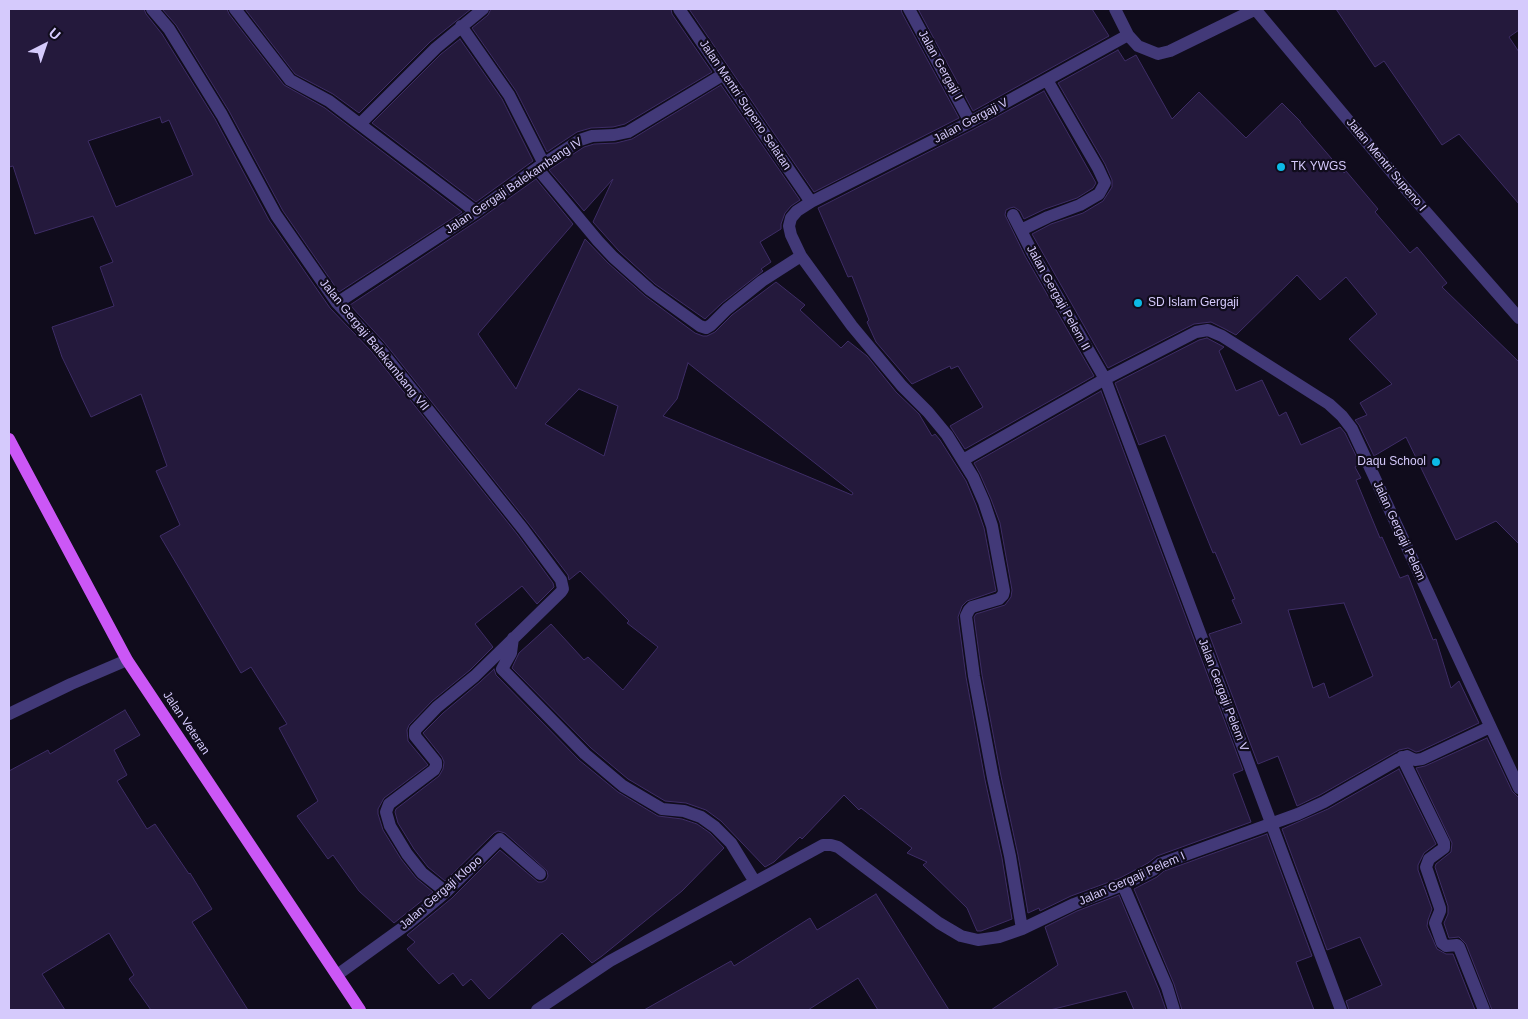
<!DOCTYPE html>
<html>
<head>
<meta charset="utf-8">
<style>
  body { margin:0 }
  #map { position:relative; width:1528px; height:1019px; overflow:hidden; background:#100c1c; font-family:Arial,sans-serif }
  canvas { display:block }
  .frame { position:absolute; inset:0; border:10px solid #d5cafc; pointer-events:none }
  .north { position:absolute; left:20px; top:20px; width:50px; height:50px; -webkit-text-stroke:4px #100c1c; paint-order:stroke; rotate:41deg; font-size:14px; font-weight:700; line-height:20px; text-align:center; color:#d5cafc }
  .north::after { content:''; display:block; margin:auto; width:18px; height:22px; background:#d5cafc; clip-path:polygon(50% 0,100% 100%,50% 72%,0 100%) }
</style>
</head>
<body>
<div id="map">
<canvas width="1528" height="1019"></canvas>
<div class="frame"></div>
<div class="north">U</div>
</div>
<script>
const c = document.querySelector('canvas').getContext('2d');
c.lineJoin = 'round';
function paint(path, color) { c.fillStyle = color; c.fill(path, 'evenodd'); }
const poly = rows => new Path2D(rows.map(r => 'M' + r).join(''));
function stroke(path, color, width, dash) { c.strokeStyle = color; c.lineWidth = width; c.lineCap = dash ? 'butt' : 'round'; c.setLineDash(dash || []); c.stroke(path); }
function drawText(font, color, halo, rows, align = 'center') {
  c.font = font + ' Arial,sans-serif'; c.lineWidth = 4.5; c.setLineDash([]); c.textBaseline = 'middle'; c.strokeStyle = halo; c.fillStyle = color; for (const [text, x, y, turn = 0] of rows) {
    c.save(); c.translate(x, y); c.rotate((+turn || 0) * Math.PI / 180); c.textAlign = isNaN(turn) ? turn : align; if (halo) c.strokeText(text, 0, 0); c.fillText(text, 0, 0); c.restore();
  }
}
const building = poly([
  [9,9,144,9,146,14,162,34,215,119,269,220,330,308,372,352,517,534,553,583,554,587,537,604,522,586,475,624,493,647,470,670,432,701,409,725,407,730,408,741,428,765,384,798,378,809,378,814,383,830,401,859,416,878,433,892,394,923,359,891,333,855,328,859,297,816,318,801,279,728,287,724,251,667,241,673,160,536,180,525,156,471,167,466,141,394,91,417,62,357,52,327,114,306,100,267,113,262,93,216,35,234,13,166,9,167,9,9],
  [160,117,162,123,169,120,193,175,116,207,88,141,160,117],
  [162,9,227,9,229,14,284,85,325,108,462,212,339,292,283,211,229,111,176,25,162,9],
  [245,9,471,9,430,42,359,113,333,94,295,74,245,9],
  [491,9,671,9,672,14,712,72,625,124,613,127,591,128,577,132,547,152,516,91,472,28,488,15,491,9],
  [689,9,901,9,902,13,959,118,814,192,689,9],
  [918,9,1092,9,1109,36,973,111,918,9],
  [1336,9,1519,9,1519,30,1509,37,1519,52,1519,204,1459,134,1442,145,1384,61,1375,67,1336,9],
  [460,39,502,99,533,161,476,202,372,123,441,54,460,39],
  [1118,50,1125,61,1136,55,1172,119,1199,92,1246,138,1282,103,1301,122,1300,122,1344,173,1346,171,1378,209,1375,212,1410,253,1417,247,1447,283,1442,287,1519,362,1519,544,1496,521,1456,540,1406,437,1374,456,1359,425,1355,420,1367,415,1360,403,1392,384,1349,339,1377,314,1346,277,1320,300,1297,275,1236,335,1225,329,1211,322,1194,324,1108,368,1032,234,1051,224,1083,213,1103,201,1112,187,1112,180,1105,164,1058,83,1118,50],
  [721,85,800,200,791,206,785,213,781,224,781,229,760,242,771,262,761,269,763,271,722,303,705,319,655,284,619,251,593,222,613,179,584,211,549,170,584,147,594,144,616,143,632,139,721,85],
  [1044,91,1096,183,1093,188,1077,198,1045,209,1024,219,1020,211,1014,207,1010,208,1006,210,1005,215,1025,256,1094,376,965,449,950,426,983,407,958,366,951,369,950,366,912,384,876,342,867,322,869,320,852,276,848,277,818,208,974,129,1044,91],
  [536,179,573,224,478,334,516,389,585,239,608,263,645,296,695,333,703,336,707,336,715,332,732,315,776,282,805,305,800,310,841,348,848,341,867,356,896,392,919,414,932,436,935,434,940,440,966,481,976,505,984,528,996,591,967,601,962,606,958,617,966,677,985,780,1002,858,1012,919,981,931,977,931,967,908,923,865,927,862,907,853,912,848,861,808,859,810,844,795,802,839,800,837,774,862,765,867,721,821,706,810,686,803,665,801,628,779,591,748,512,668,519,653,551,624,584,660,588,657,623,690,658,647,627,623,629,621,580,571,569,580,568,575,529,524,384,342,350,305,480,219,536,179],
  [688,363,853,493,852,495,663,416,677,399,688,363],
  [579,389,618,406,604,456,545,424,579,389],
  [1207,338,1224,347,1219,351,1236,391,1262,380,1279,416,1286,412,1301,445,1340,427,1345,433,1360,464,1355,467,1361,478,1356,480,1380,538,1382,537,1400,578,1408,575,1433,640,1436,639,1451,688,1459,681,1479,723,1420,751,1416,752,1408,748,1399,750,1320,795,1297,806,1278,756,1258,764,1209,634,1242,623,1232,600,1235,599,1215,552,1213,553,1165,435,1139,445,1115,383,1199,340,1207,338],
  [1344,603,1373,676,1329,698,1324,683,1313,688,1288,610,1344,603],
  [1101,391,1243,770,1233,774,1251,822,1157,856,1148,863,1120,878,1071,896,1040,911,1039,908,1028,913,1018,855,1001,776,982,675,974,617,976,614,1005,605,1011,597,1012,590,1000,523,991,499,980,474,974,463,1101,391],
  [494,669,496,675,579,760,618,792,658,816,682,819,697,824,710,833,724,848,682,891,602,956,592,963,562,933,489,999,471,979,463,986,453,973,439,984,407,949,415,942,407,935,452,898,500,850,538,882,542,882,546,880,548,876,547,871,505,833,498,831,494,833,445,881,428,867,414,849,398,823,395,812,396,809,439,776,443,769,444,762,442,757,423,733,443,713,480,682,494,669],
  [125,710,140,735,114,750,127,775,117,781,147,829,155,824,189,874,190,873,212,909,192,922,248,1010,151,1010,129,979,134,975,109,933,42,974,65,1010,9,1010,9,771,48,750,50,754,125,710],
  [1487,738,1512,791,1519,798,1519,1010,1492,1010,1466,944,1459,937,1449,938,1444,923,1448,914,1448,906,1435,867,1436,864,1451,852,1452,843,1416,768,1425,766,1487,738],
  [1399,769,1436,844,1424,853,1418,865,1418,870,1432,909,1428,920,1427,926,1437,949,1446,954,1453,954,1475,1010,1349,1010,1346,1001,1382,985,1360,937,1327,950,1282,829,1328,809,1399,769],
  [1267,834,1312,956,1296,962,1314,1010,1182,1010,1174,984,1134,889,1157,877,1164,871,1267,834],
  [876,894,949,1010,878,1010,858,978,808,1010,644,1010,731,961,734,966,810,918,817,930,876,894],
  [1119,895,1159,990,1166,1010,1134,1010,1126,991,1050,1010,991,1010,1058,965,1045,927,1077,911,1119,895]
]);
paint(building, '#24193c');
stroke(building, '#3e2d66', 1);
stroke(poly([
  [152,9,169,29,222,115,276,215,337,303,378,347,523,529,561,580,563,589,561,592,475,676,437,707,415,730,415,736,436,762,436,766,434,770,389,804,386,812,390,826,407,854,422,873,446,892],
  [235,9,290,80,329,101,476,212],
  [679,9,811,202],
  [909,9,970,122],
  [1115,9,1128,35,1138,46,1158,54,1170,51,1256,9],
  [1255,9,1405,188,1519,318],
  [461,26,509,95,544,164],
  [360,124,436,48,483,9],
  [537,168,598,241,613,257,650,290,700,326,706,328,711,325,727,309,762,281,801,256],
  [1013,215,1032,252,1105,379,1341,1010],
  [1021,230,1048,217,1080,205,1099,194,1105,183,1098,168,1047,80],
  [337,303,476,212,537,168,580,140,592,136,614,135,628,132,724,74],
  [963,460,1105,379,1196,332,1208,330,1222,336,1329,404,1342,416,1352,429,1519,788],
  [513,638,511,653,502,669,585,754,623,786,662,809,684,811,701,817,715,827,731,843,755,882],
  [9,714,71,684,127,660],
  [1402,757,1444,843,1444,848,1429,859,1426,867,1440,908,1440,911,1435,923,1442,943,1446,946,1457,945,1459,947,1484,1010],
  [1123,885,1167,987,1174,1010],
  [1022,929,1010,856,993,778,974,676,966,616,969,610,972,607,999,599,1003,595,1004,591,992,526,984,502,973,477,947,435,928,412,902,386,852,326,801,256,791,235,789,226,791,218,797,211,811,202,970,122,1128,35],
  [337,975,409,923,446,892,500,839,540,874],
  [537,1010,610,961,823,845,831,845,838,847,939,923,961,936,978,940,999,937,1022,929,1074,904,1123,885,1153,870,1160,864,1298,814,1324,802,1399,759,1407,756,1415,760,1422,759,1490,727]
]), '#423978', 12);
stroke(poly([
  [9,439,127,660,360,1010]
]), '#cb57f6', 12);
for (const [x, y, r, color] of [
  [1281,167,5,"#0cbae6"],
  [1138,303,5,"#0cbae6"],
  [1436,462,5,"#0cbae6"]
]) { const dot = new Path2D(); dot.arc(x, y, r, 0, 2 * Math.PI); c.fillStyle = color; c.fill(dot); stroke(dot, '#100c1c', 2); }
drawText('12px', '#d5cafc', '#100c1c', [
  ["Jalan Gergaji I",940,65,61],
  ["Jalan Mentri Supeno Selatan",745,105,56],
  ["Jalan Gergaji V",971,121,-28],
  ["Jalan Mentri Supeno I",1386,165,50],
  ["Jalan Gergaji Balekambang IV",514,186,-34],
  ["Jalan Gergaji Pelem II",1058,298,61],
  ["Jalan Gergaji Balekambang VII",374,345,51],
  ["Jalan Gergaji Pelem",1399,531,65],
  ["Jalan Gergaji Pelem V",1223,695,69],
  ["Jalan Veteran",186,723,56],
  ["Jalan Gergaji Pelem I",1132,879,-24],
  ["Jalan Gergaji Klopo",441,893,-41]
]);
drawText('12px', '#d5cafc', '#100c1c', [
  ["TK YWGS",1291,167],
  ["SD Islam Gergaji",1148,303],
  ["Daqu School",1426,462,"right"]
], 'left');
</script>
</body>
</html>
